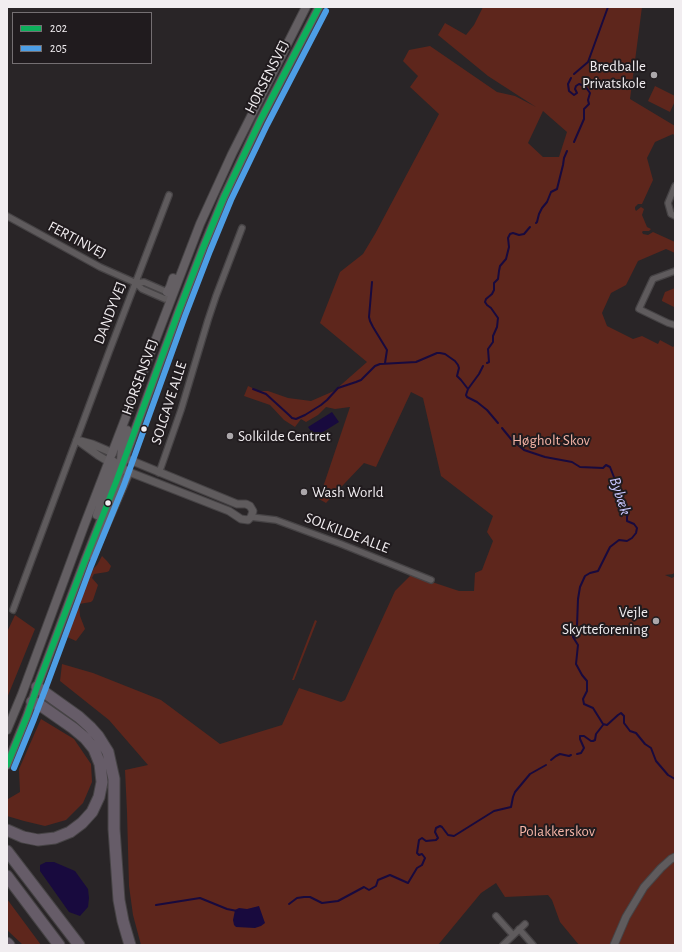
<!DOCTYPE html>
<html>
<head>
<meta charset="utf-8">
<style>
  body { margin:0 }
  #map { position:relative; width:682px; height:952px; overflow:hidden; background:#292527; font-family:"Alegreya Sans",sans-serif }
  canvas { display:block }
  .frame { position:absolute; inset:0; border:8px solid #f1edf0; pointer-events:none }
  .legend { position:absolute; left:12px; top:12px; width:140px; height:52px; box-sizing:border-box; background:#201b1e; border:1px solid #746f72; margin:0; padding:5px 7px; list-style:none; font-size:12px; color:#f1edf0 }
  .legend li { display:flex; align-items:center; gap:8px; height:20px }
  .legend b { width:20px; border:1px solid #746f72 }
</style>
</head>
<body>
<div id="map">
<canvas width="682" height="952"></canvas>
<div class="frame"></div>
<ul class="legend">
<li><b style="height:5px;background:#0daf5c"></b>202</li>
<li><b style="height:5px;background:#4d9ee5"></b>205</li>
</ul>
</div>
<script>
const c = document.querySelector('canvas').getContext('2d');
c.lineJoin = 'round';
function paint(path, color) { c.fillStyle = color; c.fill(path, 'evenodd'); }
const poly = rows => new Path2D(rows.map(r => 'M' + r).join(''));
function stroke(path, color, width, dash) { c.strokeStyle = color; c.lineWidth = width; c.lineCap = dash ? 'butt' : 'round'; c.setLineDash(dash || []); c.stroke(path); }
function drawText(font, color, halo, rows, align = 'center') {
  c.font = font + ' "Alegreya Sans",sans-serif'; c.lineWidth = 4; c.setLineDash([]); c.textBaseline = 'middle'; c.strokeStyle = halo; c.fillStyle = color; for (const [text, x, y, turn = 0] of rows) {
    c.save(); c.translate(x, y); c.rotate((+turn || 0) * Math.PI / 180); c.textAlign = isNaN(turn) ? turn : align; if (halo) c.strokeText(text, 0, 0); c.fillText(text, 0, 0); c.restore();
  }
}
paint(poly([
  [483,7,642,7,630,99,675,126,675,136,673,134,655,142,647,158,653,180,642,204,638,204,635,207,635,209,636,211,641,207,644,209,642,215,647,227,651,229,649,231,643,231,642,232,643,234,648,235,653,232,675,242,675,253,666,249,638,261,626,285,611,293,602,313,607,326,633,339,642,336,658,344,660,340,673,347,675,345,675,572,673,574,665,575,672,578,675,576,675,853,665,859,659,865,611,945,579,945,560,922,552,900,548,895,505,897,496,883,481,893,438,945,141,945,133,915,129,886,127,812,125,770,148,765,109,720,60,681,62,664,93,673,161,700,220,744,282,725,299,688,341,702,345,700,395,591,411,575,459,591,474,591,475,573,482,570,493,541,487,532,493,516,441,476,423,398,411,392,376,467,364,463,326,503,319,499,350,407,335,409,326,407,318,415,306,422,301,419,295,427,284,420,270,405,244,396,248,386,259,391,268,391,288,398,311,401,334,391,367,362,320,323,340,272,363,254,375,234,439,114,410,87,418,76,403,61,409,50,430,46,497,92,515,96,536,107,488,76,438,35,445,23,466,35,474,25],
  [543,111,567,132,559,157,543,157,528,143],
  [655,86,675,96,675,101,670,112,648,101],
  [675,288,675,304,674,307,662,301,662,300,665,292],
  [102,556,107,561,111,566,109,571,107,572,94,574,92,578,98,585,93,600,91,602,79,604,80,616,85,629,76,641,65,636,80,596,83,592,84,587,94,568,97,565],
  [15,615,35,629,7,698,7,632],
  [315,620,317,621,294,680,292,680],
  [41,719,74,739,91,764,92,782,83,803,66,820,45,826,24,821,7,816,7,803,8,799,20,792,19,769],
  [675,860,675,945,617,945,628,920,643,894,650,885,667,866],
  [7,899,41,945,23,945,7,930]
]), '#5e261c');
paint(poly([
  [332,412,339,422,315,437,308,427],
  [46,862,54,862,75,871,88,889,89,898,88,907,80,916,69,912,40,871,40,865],
  [259,906,265,923,261,926,255,928,236,927,234,925,233,920,235,910,239,908,247,909]
]), '#180a3e');
stroke(poly([
  [574,74,588,62,608,7],
  [571,78,568,84,569,91,574,95,577,93,575,89,576,86,579,84,585,86,590,93,588,100,589,104,584,109,584,119,574,142],
  [536,223,537,222,539,214,542,208,547,202,551,192,557,189,563,165,564,158,567,151],
  [372,282,369,317,370,321,373,327,387,350,385,363],
  [487,363,489,362,488,349,493,342,493,336,497,327,498,318,491,308,487,305,485,302,486,299,492,294,494,290,494,283,498,279,499,271,500,266,506,259,509,247,508,238,510,234,513,233,519,235,524,234,530,227],
  [483,366,479,374,468,389,466,395,467,397,477,402,487,410,498,423],
  [253,389,266,394,289,415,292,418,296,419,305,415,321,405,327,400,338,388,356,382,361,380,375,366,380,364,416,362,437,353,440,353,445,354,455,361,458,365,459,368,457,376,461,380,468,389],
  [502,428,511,439,524,450,545,457,572,462,580,467,603,468,606,465,610,467,628,513,627,517,627,521,634,524,637,528,636,533,632,538,627,541,619,540,610,547,598,571,590,573,585,576,580,587,578,599,577,626,573,630,573,637,578,645,576,664,582,675,587,681,587,691,583,699,584,704,593,708,603,724,607,725,618,715,621,713,624,716,624,723,630,731,636,733,645,744,651,748,656,761,668,775,675,779],
  [577,754,581,753,584,748,580,739,580,736,584,736,591,741,593,741,595,740,596,734,603,725],
  [551,760,556,756,560,754,569,756,571,755],
  [289,904,297,898,304,897,310,897,322,903,338,901,364,887,369,890,376,886,378,880,390,875,408,883,417,868,422,865,425,858,422,854,419,855,417,853,419,840,422,838,426,841,436,840,438,838,435,832,436,828,440,826,442,827,448,835,454,836,494,811,511,807,513,797,515,792,530,774,546,765],
  [156,905,200,898,227,909,237,911]
]), '#180a3e', 2);
const minor = poly([
  [675,186,668,203,671,214,675,216],
  [7,216,100,267,136,283,142,289,165,299,171,297,167,292,144,282,136,283],
  [675,271,653,279,639,309,668,323,675,325],
  [159,473,181,410,208,320,216,296,242,228],
  [251,517,276,520,341,544,431,580],
  [13,610,109,352,169,195],
  [496,916,513,935],
  [519,929,533,945],
  [503,945,525,924]
]);
const tertiary = poly([
  [77,440,99,456,109,462],
  [81,441,92,444,113,453],
  [125,458,237,504,246,504,250,506,253,511,251,517,248,520,241,519,229,511,129,472],
  [614,945,626,917,644,887,661,868,671,859,675,857]
]);
const secondary = poly([
  [167,292,170,287,173,278],
  [121,461,122,445,127,430],
  [97,515,115,465,114,462],
  [91,555,94,551,102,534,129,472,109,462],
  [7,730,22,694,84,526,200,224,232,154,306,7],
  [7,765,27,716,37,687,84,563,116,482,178,313,203,248,224,197,260,121,319,7]
]);
const motorway = poly([
  [37,687,79,717,90,727,98,736,108,752,114,779,114,829,119,900,123,921,130,945],
  [7,830,23,837,38,840,55,838,70,832,82,823,92,812,99,797,102,782,100,764,94,749,85,738,73,728,40,705,32,702],
  [7,851,79,945],
  [7,876,59,945],
  [7,943,9,945]
]);
stroke(minor, '#464345', 8);
stroke(tertiary, '#464345', 9);
stroke(secondary, '#464345', 10);
stroke(motorway, '#464345', 13);
stroke(minor, '#5f5b5d', 5.5);
stroke(tertiary, '#5f5b5d', 7);
stroke(secondary, '#645f63', 8);
stroke(motorway, '#665c68', 11);
stroke(poly([
  [7,765,27,716,37,687,84,563,116,482,178,313,203,248,224,197,260,121,319,7]
]), '#0daf5c', 6);
stroke(poly([
  [14,768,34,719,45,690,91,566,124,485,185,316,210,251,231,200,267,125,326,11]
]), '#4d9ee5', 6);
for (const [x, y, r, color] of [
  [654,75,4,"#aba7aa"],
  [144,429,3.5,"#f1edf0"],
  [230,436,4,"#aba7aa"],
  [304,492,4,"#aba7aa"],
  [108,503,3.5,"#f1edf0"],
  [656,621,4,"#aba7aa"]
]) { const dot = new Path2D(); dot.arc(x, y, r, 0, 2 * Math.PI); c.fillStyle = color; c.fill(dot); stroke(dot, '#201b1e', 1.5); }
drawText('15px', '#f1edf0', '#201b1e', [
  ["Bredballe",646,66],
  ["Privatskole",646,83],
  ["Solkilde Centret",238,436,"left"],
  ["Wash World",312,492,"left"],
  ["Vejle",648,612],
  ["Skytteforening",648,629]
], 'right');
drawText('15px', '#f1edf0', '#201b1e', [
  ["HORSENSVEJ",267,77,-63],
  ["FERTINVEJ",77,240,28],
  ["DANDYVEJ",110,313,-69],
  ["HORSENSVEJ",140,377,-70],
  ["SOLGAVE ALLE",169,403,-72],
  ["SOLKILDE ALLE",347,533,21]
]);
drawText('15px', '#f4b4a6', '#201b1e', [
  ["Høgholt Skov",551,440],
  ["Polakkerskov",557,831]
]);
drawText('italic 16px', '#c8c6fe', '#201b1e', [
  ["Bybæk",620,496,72]
]);
</script>
</body>
</html>
